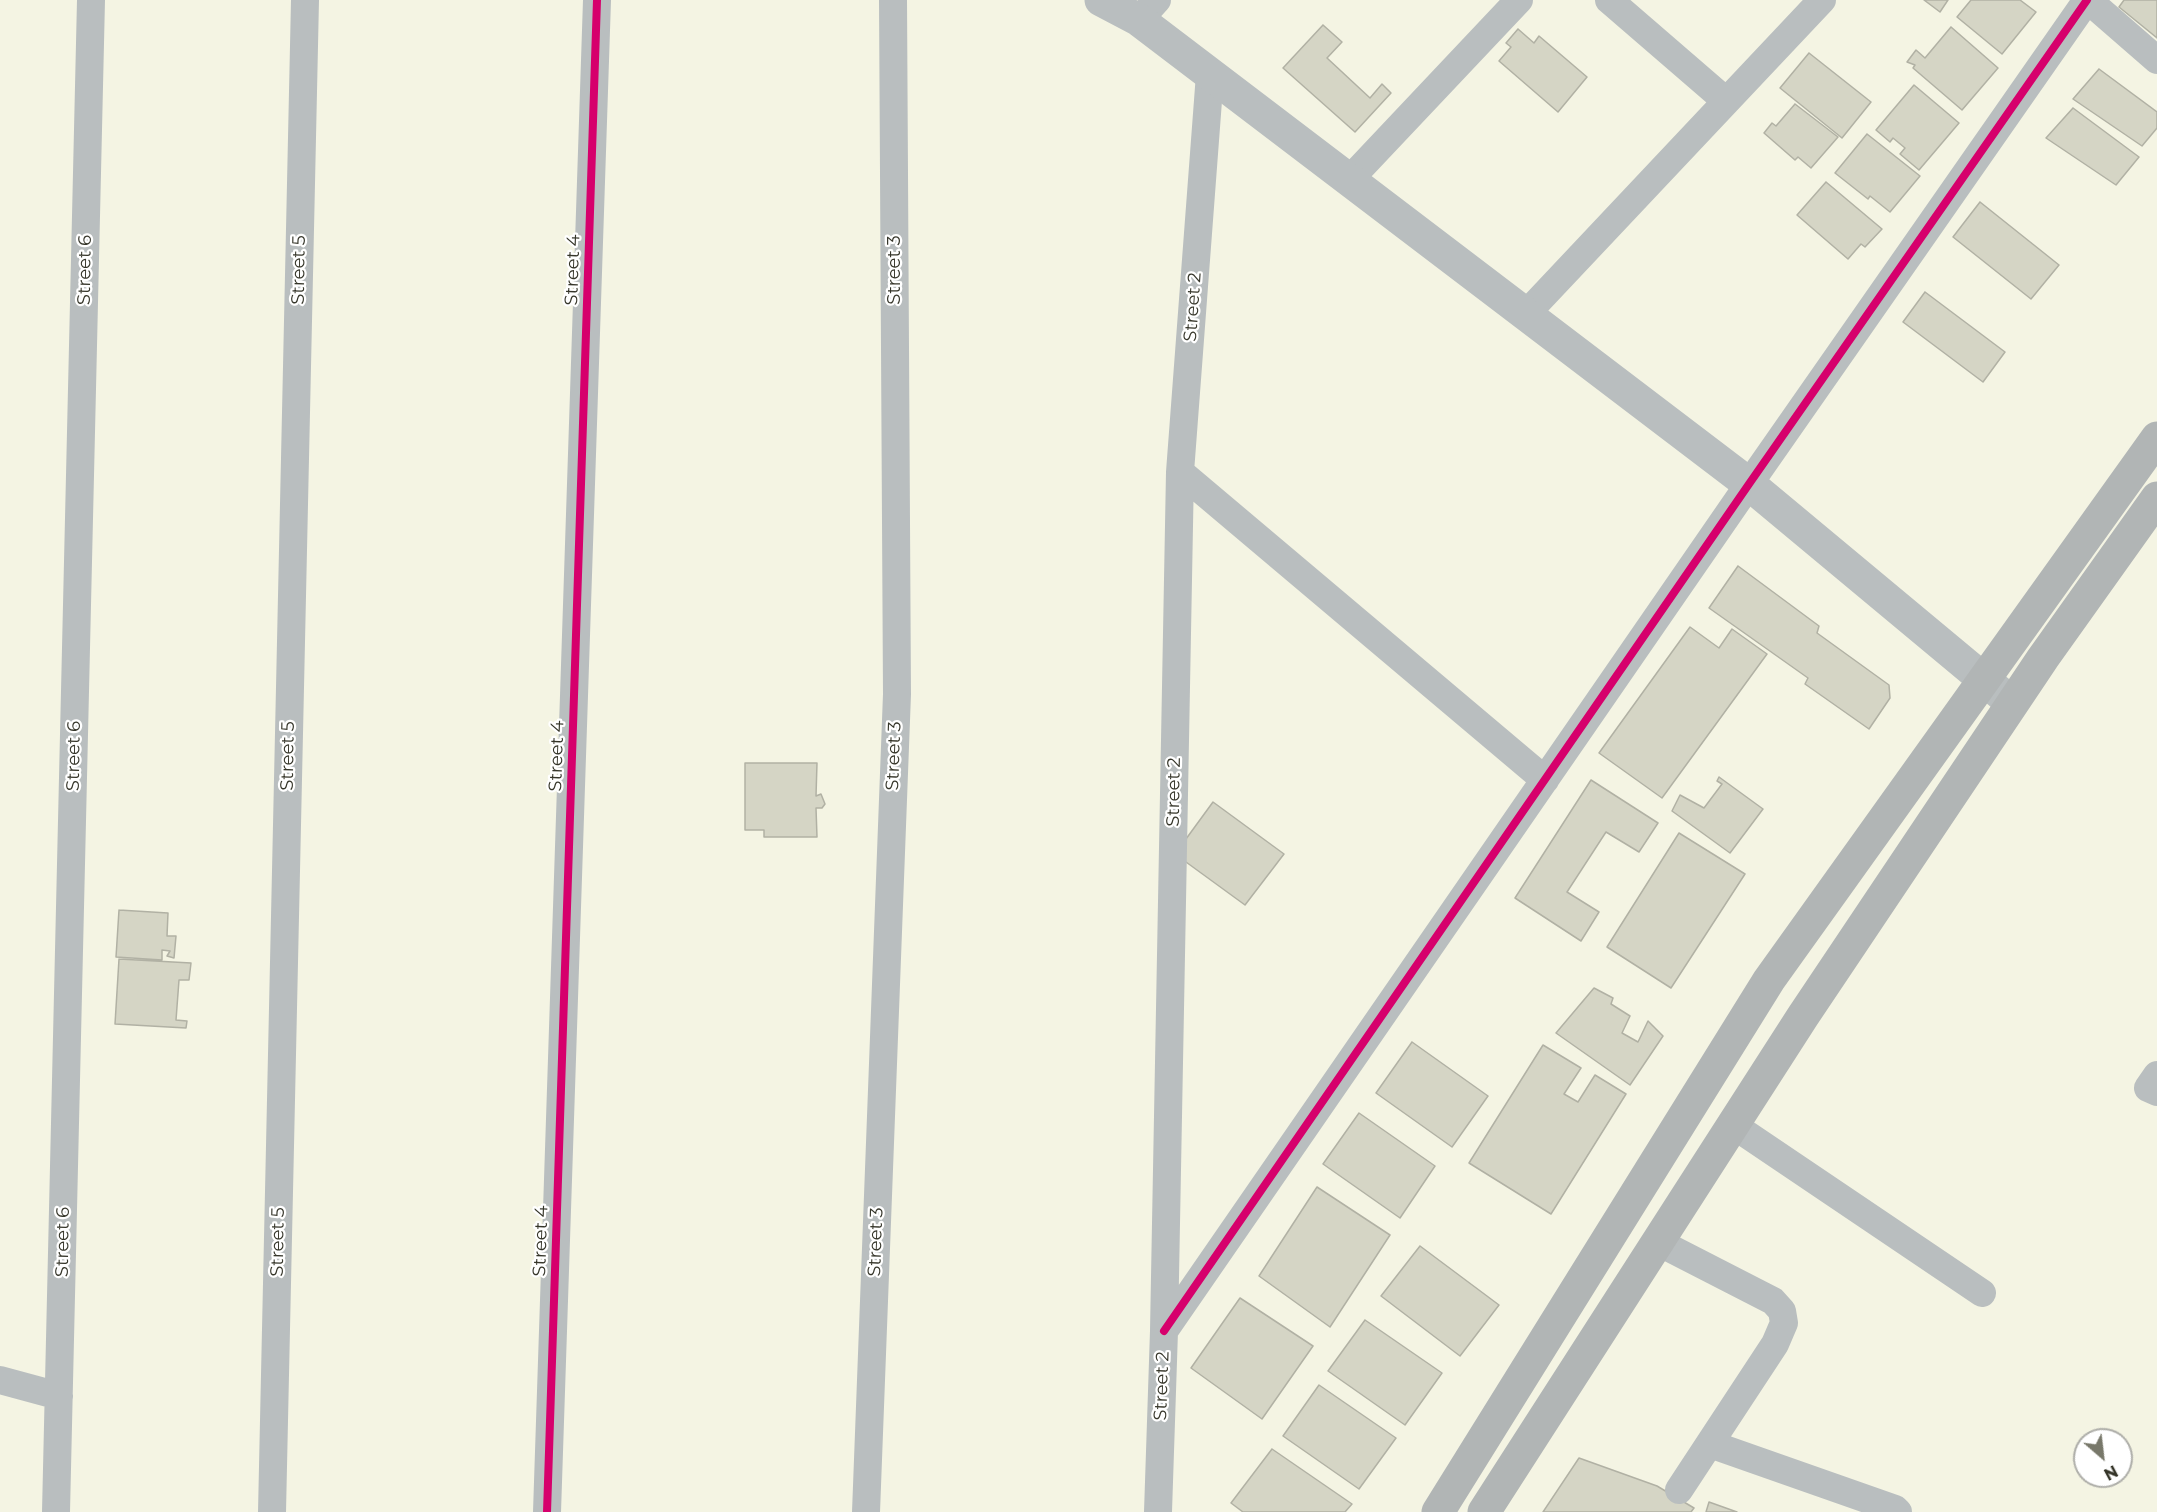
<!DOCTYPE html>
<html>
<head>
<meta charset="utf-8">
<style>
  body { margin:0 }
  #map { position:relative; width:2157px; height:1512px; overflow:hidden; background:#f4f4e3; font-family:Montserrat,sans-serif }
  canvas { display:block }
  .north { position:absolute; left:2073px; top:1428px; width:60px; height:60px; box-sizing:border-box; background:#fff; border:2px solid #aeaea9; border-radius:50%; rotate:152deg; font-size:16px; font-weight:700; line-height:24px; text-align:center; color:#353529 }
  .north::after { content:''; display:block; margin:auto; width:21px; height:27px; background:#78786a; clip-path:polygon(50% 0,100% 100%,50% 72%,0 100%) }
</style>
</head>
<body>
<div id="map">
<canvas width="2157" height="1512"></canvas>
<div class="north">N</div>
</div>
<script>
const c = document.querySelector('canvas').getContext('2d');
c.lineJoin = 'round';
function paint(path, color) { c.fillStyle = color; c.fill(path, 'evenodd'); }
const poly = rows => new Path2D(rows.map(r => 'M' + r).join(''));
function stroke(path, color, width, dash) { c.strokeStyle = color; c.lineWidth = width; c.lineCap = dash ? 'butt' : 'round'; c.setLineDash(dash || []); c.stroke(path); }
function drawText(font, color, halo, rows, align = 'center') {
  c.font = font + ' Montserrat,sans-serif'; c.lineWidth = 4.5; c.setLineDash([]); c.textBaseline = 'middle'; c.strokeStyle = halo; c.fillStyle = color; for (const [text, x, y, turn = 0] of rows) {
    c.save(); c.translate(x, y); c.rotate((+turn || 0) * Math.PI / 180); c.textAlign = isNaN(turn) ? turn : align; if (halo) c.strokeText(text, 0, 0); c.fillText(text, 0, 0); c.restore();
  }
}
const building = poly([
  [1924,0,1948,0,1940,12,1924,0],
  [1971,0,2020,0,2036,12,2002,54,1957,17,1971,0],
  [2124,0,2157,0,2157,38,2119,7,2124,0],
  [1323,25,1342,42,1327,58,1370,98,1382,84,1391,93,1355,132,1283,68,1323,25],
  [1951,27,1998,68,1962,110,1913,68,1915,65,1907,62,1916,50,1925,58,1951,27],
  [1518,29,1534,43,1539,36,1587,77,1558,112,1499,61,1511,47,1506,43,1518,29],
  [1809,53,1871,102,1842,138,1780,88,1809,53],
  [2099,69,2157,112,2157,128,2142,146,2073,99,2099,69],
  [1914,85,1959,123,1919,170,1900,154,1905,148,1893,138,1890,142,1876,130,1914,85],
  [1795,104,1838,137,1811,168,1798,157,1795,160,1764,133,1772,123,1776,126,1795,104],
  [2073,108,2139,157,2116,185,2046,138,2073,108],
  [1867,134,1920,176,1890,212,1870,196,1868,199,1835,173,1867,134],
  [1826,182,1882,229,1865,247,1861,244,1848,259,1797,215,1826,182],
  [1980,202,2059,265,2031,299,1953,237,1980,202],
  [1925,292,2005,352,1983,382,1903,322,1925,292],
  [1738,566,1819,626,1817,633,1889,685,1890,698,1869,729,1805,684,1808,678,1709,608,1738,566],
  [1690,627,1719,648,1732,629,1767,654,1662,798,1599,753,1690,627],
  [745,763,817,763,816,796,821,794,825,804,822,808,816,808,817,837,764,837,764,830,745,830,745,763],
  [1719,777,1763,809,1730,853,1672,811,1680,795,1704,808,1722,784,1717,781,1719,777],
  [1591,780,1658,823,1639,852,1606,832,1567,892,1599,912,1581,941,1515,898,1591,780],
  [1213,802,1284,854,1245,905,1175,854,1213,802],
  [1679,833,1745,874,1671,988,1607,947,1679,833],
  [119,910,168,913,167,936,176,936,174,958,167,956,170,951,162,950,162,960,116,957,119,910],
  [119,959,191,963,189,980,179,980,176,1020,187,1021,186,1028,115,1024,119,959],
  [1594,988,1613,998,1611,1004,1630,1016,1622,1033,1638,1042,1648,1021,1663,1036,1630,1085,1556,1033,1594,988],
  [1412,1042,1488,1096,1452,1147,1376,1093,1412,1042],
  [1543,1045,1581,1068,1564,1094,1578,1102,1595,1075,1626,1094,1551,1214,1469,1163,1543,1045],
  [1359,1113,1435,1166,1400,1218,1323,1164,1359,1113],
  [1317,1187,1390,1235,1330,1327,1259,1276,1317,1187],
  [1420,1246,1499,1305,1460,1356,1381,1296,1420,1246],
  [1240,1298,1313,1346,1262,1419,1191,1368,1240,1298],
  [1365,1320,1442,1373,1405,1425,1328,1371,1365,1320],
  [1319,1385,1396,1438,1359,1489,1283,1436,1319,1385],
  [1272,1449,1352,1504,1345,1512,1243,1512,1231,1503,1272,1449],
  [1579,1458,1657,1486,1694,1508,1691,1512,1543,1512,1579,1458],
  [1709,1502,1737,1512,1706,1512,1709,1502]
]);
paint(building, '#d5d5c5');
stroke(building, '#b1b1a4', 1.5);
stroke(poly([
  [1609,0,1726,101],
  [2088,0,2157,60],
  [1139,20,1157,0],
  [1349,180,1519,0],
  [1526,314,1822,0],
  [1180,472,1545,780],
  [2157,1075,2148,1088,2157,1092],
  [1733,1125,1982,1293],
  [1658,1242,1773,1301,1782,1311,1784,1323,1775,1344,1679,1490],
  [1164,1331,1749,484,2087,0],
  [0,1380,59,1396],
  [1710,1444,1895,1509,1898,1512],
  [56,1512,91,0],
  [272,1512,305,0],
  [547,1512,597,0],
  [866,1512,897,694,893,0],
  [1158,1512,1164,1331,1180,472,1210,74]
]), '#b9bebf', 28);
stroke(poly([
  [1101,0,1139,20,1749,484,2012,703]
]), '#b9bebf', 33);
stroke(poly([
  [1438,1512,1769,980,2157,438],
  [1484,1512,1803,1016,2043,658,2157,498]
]), '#b1b5b5', 33);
stroke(poly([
  [1164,1331,1749,484,2087,0],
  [547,1512,597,0]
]), '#d6006c', 8);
drawText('18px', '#353529', '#fff', [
  ["Street 6",85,270,-89],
  ["Street 5",299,270,-89],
  ["Street 4",573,270,-88],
  ["Street 3",895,270,-90],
  ["Street 2",1193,307,-86],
  ["Street 6",74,756,-89],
  ["Street 5",288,756,-89],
  ["Street 4",557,756,-88],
  ["Street 3",894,756,-88],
  ["Street 2",1174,792,-89],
  ["Street 4",541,1241,-88],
  ["Street 6",63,1242,-89],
  ["Street 5",278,1242,-89],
  ["Street 3",876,1242,-88],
  ["Street 2",1162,1386,-88]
]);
</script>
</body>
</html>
